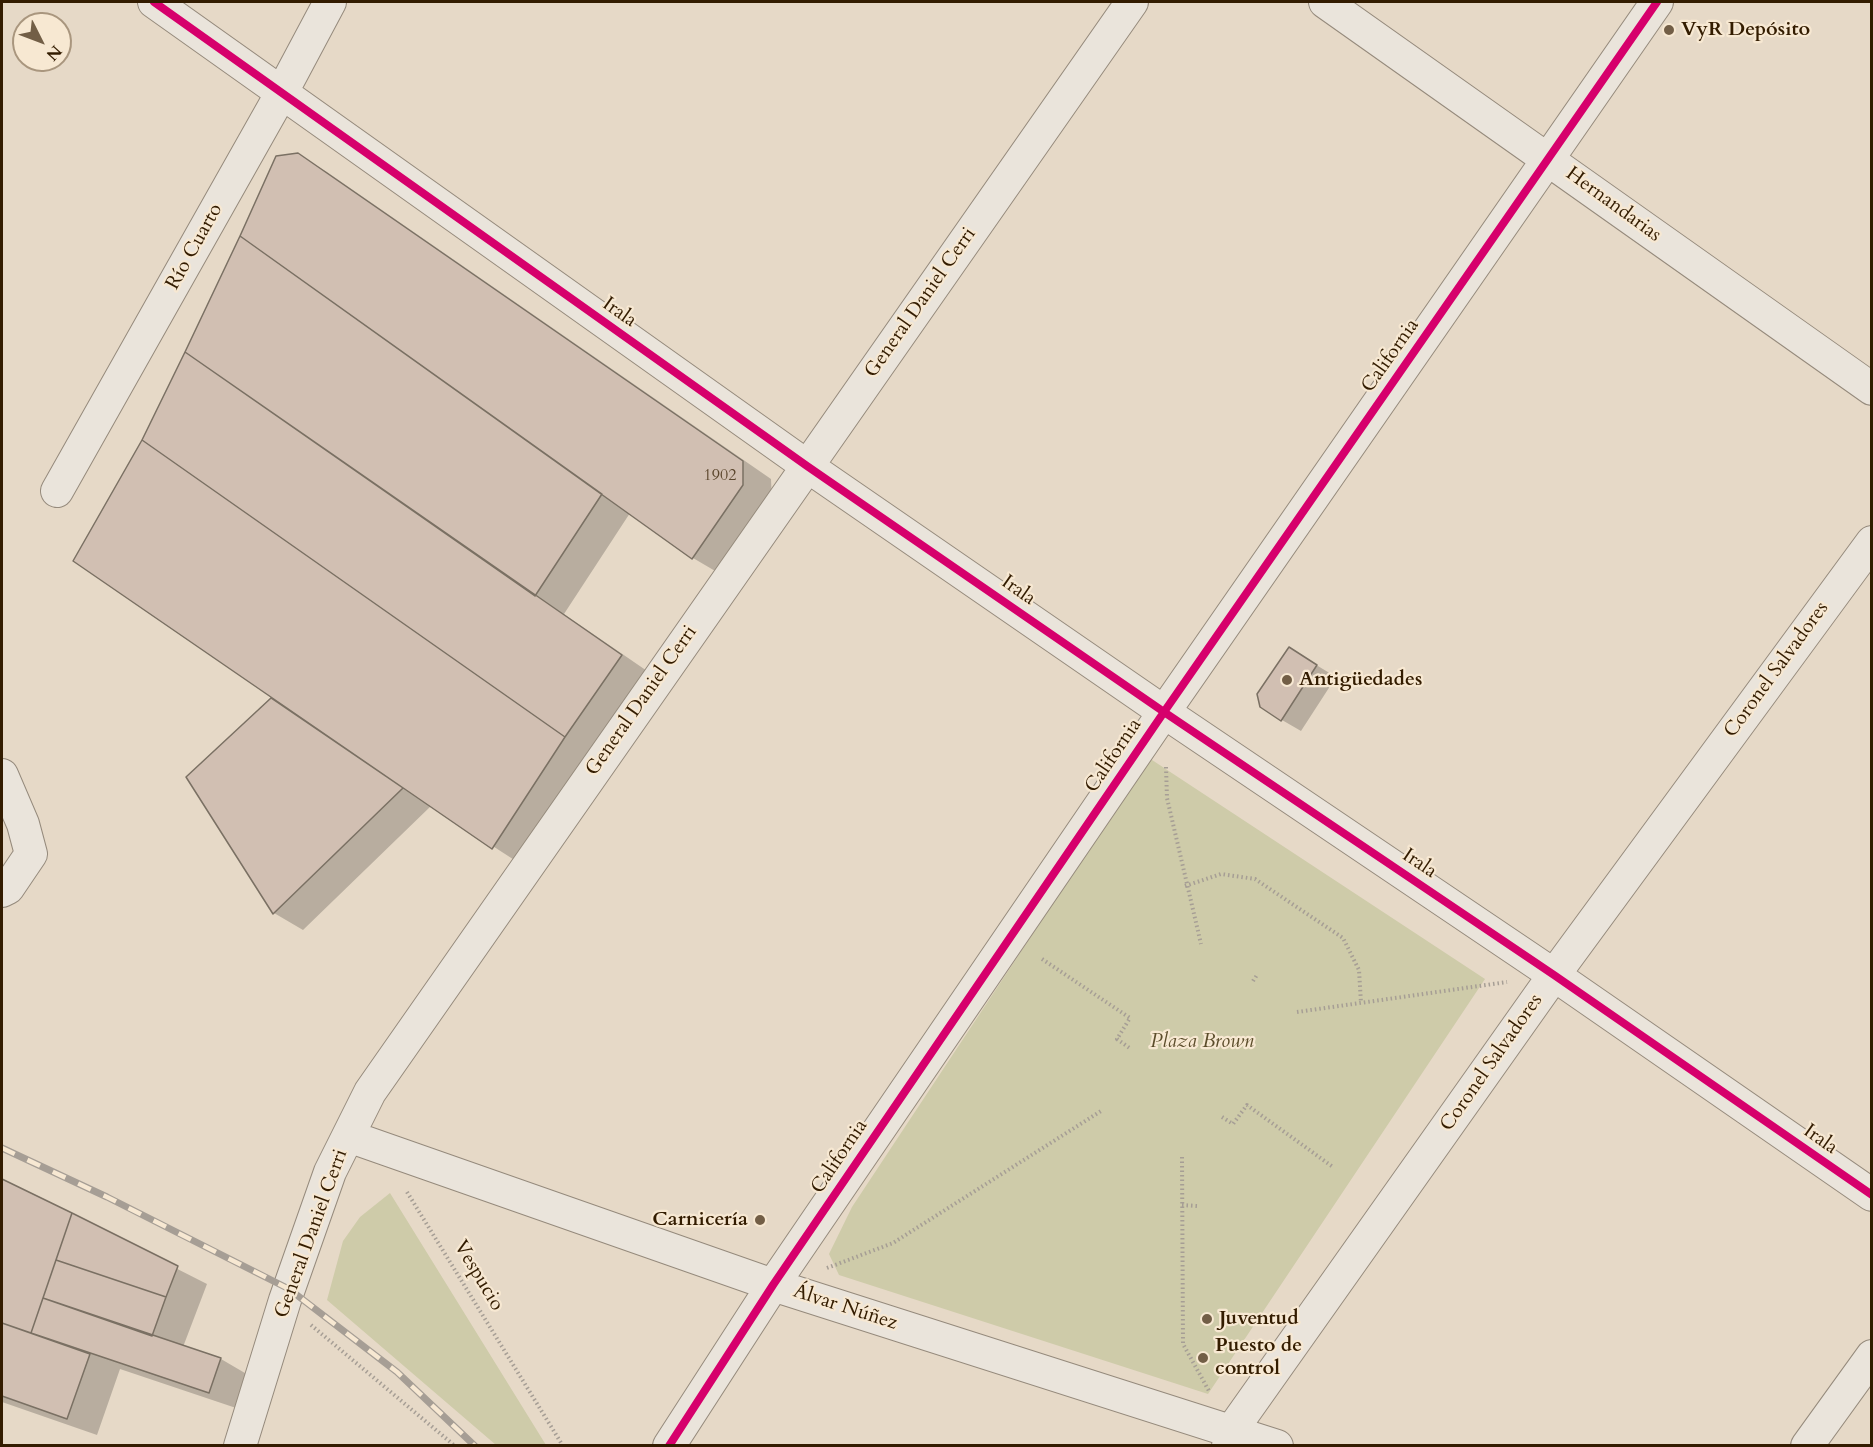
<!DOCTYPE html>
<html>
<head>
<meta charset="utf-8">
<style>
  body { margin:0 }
  #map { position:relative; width:1873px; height:1447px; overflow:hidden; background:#e6d9c7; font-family:Cardo,serif }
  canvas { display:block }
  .frame { position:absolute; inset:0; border:3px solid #331c00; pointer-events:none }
  .north { position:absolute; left:12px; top:12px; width:60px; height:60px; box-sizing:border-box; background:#f7e8d2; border:2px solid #a9967e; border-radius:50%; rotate:132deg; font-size:16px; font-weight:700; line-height:24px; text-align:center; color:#331c00 }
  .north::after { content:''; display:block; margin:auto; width:21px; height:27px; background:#725e46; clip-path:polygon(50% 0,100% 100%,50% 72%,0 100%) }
</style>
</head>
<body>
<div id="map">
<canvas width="1873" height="1447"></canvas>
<div class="frame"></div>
<div class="north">N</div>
</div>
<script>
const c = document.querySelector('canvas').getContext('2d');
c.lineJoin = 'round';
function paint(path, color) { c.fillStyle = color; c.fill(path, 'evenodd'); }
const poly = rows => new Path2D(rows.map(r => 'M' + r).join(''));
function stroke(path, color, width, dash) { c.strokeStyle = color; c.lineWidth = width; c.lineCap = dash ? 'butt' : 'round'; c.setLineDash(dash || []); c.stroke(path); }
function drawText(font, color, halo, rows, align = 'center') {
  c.font = font + ' Cardo,serif'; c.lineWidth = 4.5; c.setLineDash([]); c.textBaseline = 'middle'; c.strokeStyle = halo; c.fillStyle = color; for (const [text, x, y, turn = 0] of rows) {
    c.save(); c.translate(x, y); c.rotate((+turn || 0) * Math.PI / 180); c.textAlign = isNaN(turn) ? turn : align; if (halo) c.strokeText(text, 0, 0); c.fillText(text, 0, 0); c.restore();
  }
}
paint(poly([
  [1149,758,1485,979,1208,1394,839,1275,829,1254,852,1207],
  [390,1193,546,1445,496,1445,327,1300,343,1241,360,1217]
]), '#cecba9');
paint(poly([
  [297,154,327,172,771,479,772,502,722,575,693,558,630,513,564,614,650,673,522,865,431,806,303,930,274,913,188,777,274,697,144,440,277,157],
  [1290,649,1336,677,1301,731,1282,720],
  [2,1180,207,1284,183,1347,221,1359,250,1376,239,1409,120,1369,97,1435,2,1402]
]), '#0003');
const building = poly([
  [298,153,743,461,743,485,692,559,240,236,276,156,298,153],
  [240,236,602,494,535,596,185,352,240,236],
  [185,352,622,655,565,737,142,440,185,352],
  [142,440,565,737,492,849,73,561,142,440],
  [1289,647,1317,665,1281,721,1260,707,1257,694,1289,647],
  [271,698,403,788,273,914,186,777,271,698],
  [2,1179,72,1213,31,1333,2,1323,2,1179],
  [72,1213,178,1266,166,1297,56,1260,72,1213],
  [56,1260,166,1297,152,1336,43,1298,56,1260],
  [43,1298,221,1358,209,1393,31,1333,43,1298],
  [2,1323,90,1354,67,1419,2,1396,2,1323]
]);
paint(building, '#d1bfb2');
stroke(building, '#7a7063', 1.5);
const minor = poly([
  [154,2,807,466,1164,712,1554,975,1872,1195],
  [1325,2,1872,389],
  [57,491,281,94,330,2],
  [2,775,23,824,31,854,8,888,2,891],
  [348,1136,773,1285,1277,1446],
  [240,1446,285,1300,330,1172,370,1092,1132,2],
  [669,1446,773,1285,1164,712,1657,2],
  [1228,1446,1232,1430,1554,975,1872,542],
  [1807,1446,1872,1356]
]);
stroke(minor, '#958a7c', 34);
stroke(poly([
  [1166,767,1167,798,1201,944],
  [1185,886,1221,874,1255,879,1343,938,1359,970,1361,1003],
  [1042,959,1130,1018,1117,1039,1131,1049],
  [1253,981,1257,975],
  [1297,1012,1507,982],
  [1222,1117,1233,1124,1247,1105,1333,1167],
  [1182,1157,1183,1344,1209,1391],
  [407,1192,563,1446],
  [1182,1205,1197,1206],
  [827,1268,893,1243,1101,1111],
  [311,1325,455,1446]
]), '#a69e95', 4, [1.5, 3]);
stroke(minor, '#eae4db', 32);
const rail = poly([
  [2,1148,107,1197,289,1289,397,1372,475,1446]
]);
stroke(rail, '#a69e95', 7);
stroke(rail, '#f7e8d2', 4.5, [14]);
stroke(poly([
  [154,2,807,466,1164,712,1554,975,1872,1195],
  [669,1446,773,1285,1164,712,1657,2]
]), '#d6006c', 8);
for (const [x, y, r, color] of [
  [1669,30,6,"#725e46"],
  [1287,680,6,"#725e46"],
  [760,1220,6,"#725e46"],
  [1207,1319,6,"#725e46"],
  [1203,1358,6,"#725e46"]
]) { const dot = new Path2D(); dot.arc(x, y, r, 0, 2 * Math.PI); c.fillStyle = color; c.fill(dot); stroke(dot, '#f7e8d2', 2); }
drawText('16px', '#5a452c', null, [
  ["1902",720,476]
]);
drawText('bold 20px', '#331c00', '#f7e8d2', [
  ["VyR Depósito",1681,30],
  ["Antigüedades",1299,680],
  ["Carnicería",748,1220,"right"],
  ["Juventud",1219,1319],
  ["Puesto de",1215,1346],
  ["control",1215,1369]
], 'left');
drawText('20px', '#331c00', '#f7e8d2', [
  ["Hernandarias",1613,205,36],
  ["Río Cuarto",195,247,-61],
  ["General Daniel Cerri",921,303,-55],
  ["Irala",619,313,35],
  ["California",1391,356,-55],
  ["Irala",1018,591,35],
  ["Coronel Salvadores",1777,670,-54],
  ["General Daniel Cerri",642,701,-55],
  ["California",1114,756,-56],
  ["Irala",1419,864,34],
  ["Coronel Salvadores",1492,1063,-55],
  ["Irala",1820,1140,35],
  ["California",840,1157,-56],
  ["General Daniel Cerri",312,1234,-70],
  ["Vespucio",478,1276,59],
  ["Álvar Núñez",845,1308,18]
]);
drawText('italic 20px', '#5c4d2b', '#f7e8d2', [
  ["Plaza Brown",1202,1042]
]);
</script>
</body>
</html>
